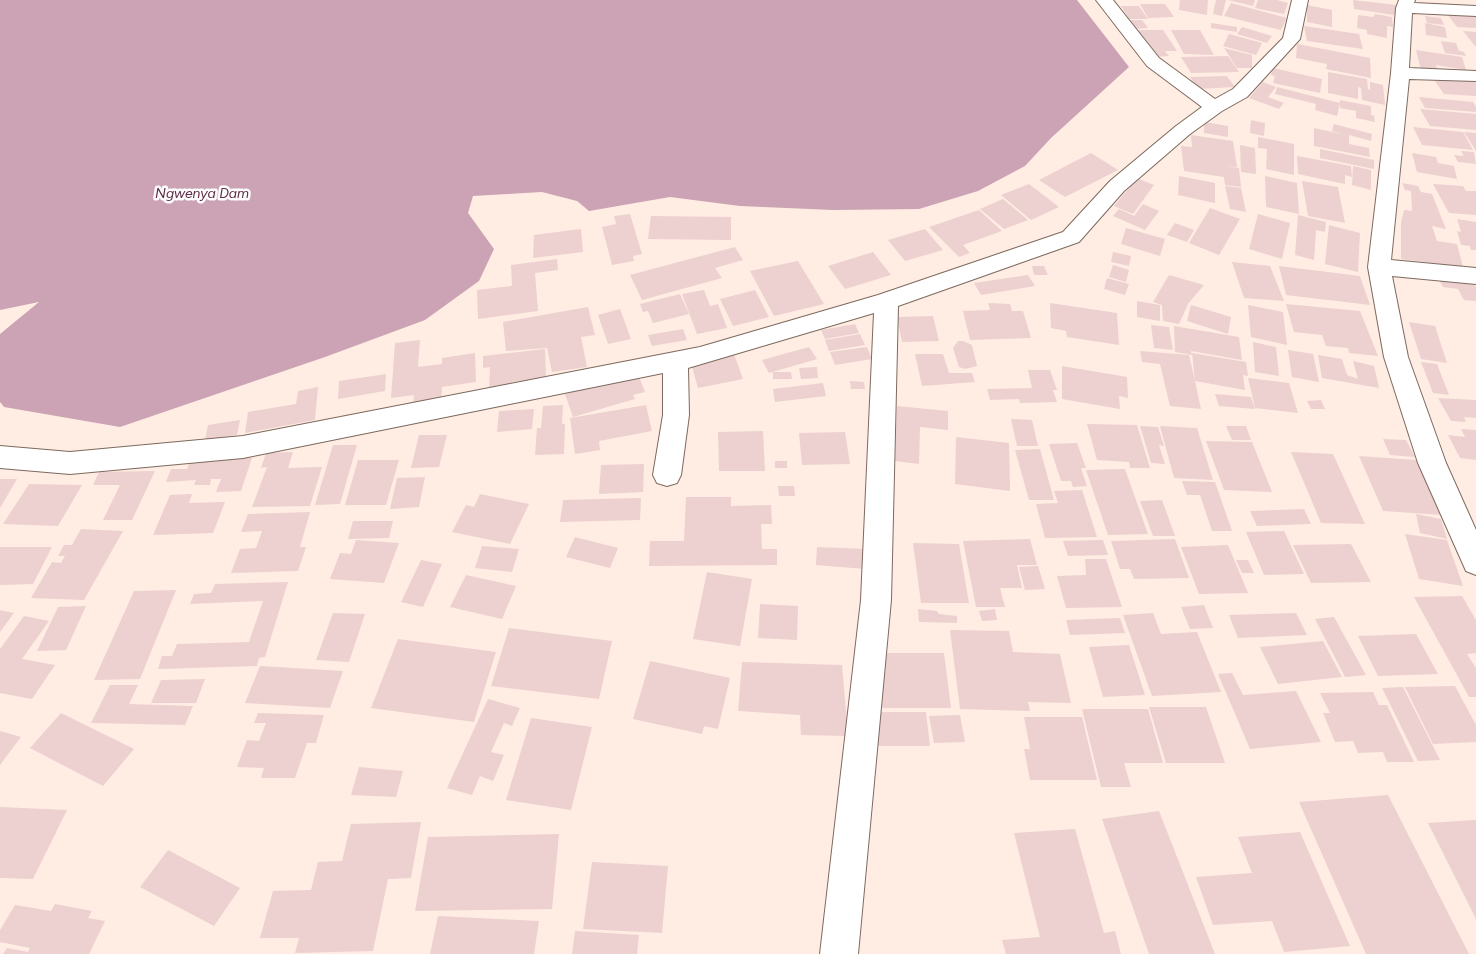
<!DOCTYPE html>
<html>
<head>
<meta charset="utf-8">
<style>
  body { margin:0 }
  canvas { display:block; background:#ffece2 }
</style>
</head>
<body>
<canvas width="1476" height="954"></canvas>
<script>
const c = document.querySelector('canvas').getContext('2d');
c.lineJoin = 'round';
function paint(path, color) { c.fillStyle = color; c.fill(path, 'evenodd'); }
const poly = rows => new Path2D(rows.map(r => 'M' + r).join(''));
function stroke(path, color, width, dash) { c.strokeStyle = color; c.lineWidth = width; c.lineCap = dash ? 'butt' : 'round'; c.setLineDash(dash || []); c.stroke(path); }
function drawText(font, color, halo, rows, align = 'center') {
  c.font = font + ' Figtree,sans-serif'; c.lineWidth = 5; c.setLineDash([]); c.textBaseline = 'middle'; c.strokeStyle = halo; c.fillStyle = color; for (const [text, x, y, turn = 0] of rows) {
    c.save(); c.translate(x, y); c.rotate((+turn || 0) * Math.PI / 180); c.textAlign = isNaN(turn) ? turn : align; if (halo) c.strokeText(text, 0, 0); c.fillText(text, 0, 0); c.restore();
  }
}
paint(poly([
  [0,0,1077,0,1129,67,1051,138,1025,166,978,191,919,209,833,210,740,206,670,197,589,211,577,201,542,192,473,196,468,213,494,249,479,281,425,320,325,357,120,427,4,407,0,402,0,334,39,302,0,310]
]), '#cba3b5');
paint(poly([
  [1180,0,1208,0,1207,15,1179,10],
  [1216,0,1226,0,1222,16,1213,14],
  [1228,0,1255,0,1253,6],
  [1258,0,1277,0,1288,3,1284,14,1255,8],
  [1353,0,1397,5,1398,13,1394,13,1394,15,1354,9],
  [1231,3,1287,18,1281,30,1224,16],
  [1140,4,1165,4,1174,17,1148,18],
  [1307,5,1332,10,1332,27,1307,22],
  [1121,6,1139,6,1148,19,1129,19],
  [1375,14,1392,17,1393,27,1387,26,1387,38,1367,34,1367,30,1357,28,1358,15,1373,17],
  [1447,14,1476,15,1476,28,1457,27],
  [1425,16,1441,18,1444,25,1427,23],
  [1130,20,1142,20,1148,28,1136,29],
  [1211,23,1237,27,1237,32,1211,28],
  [1425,23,1445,27,1447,38,1426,35],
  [1304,26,1359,34,1363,49,1307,41],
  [1242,27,1272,36,1267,43,1237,34],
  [1137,30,1163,30,1177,51,1165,51,1169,56,1155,57],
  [1171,30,1200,30,1214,55,1184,54],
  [1463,31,1476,32,1476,46,1475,46],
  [1229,34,1262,43,1256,55,1223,46],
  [1441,41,1456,43,1459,51,1464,52,1466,56,1445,53],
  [1297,44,1370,58,1371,78,1326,69,1327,64,1296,58],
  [1224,48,1252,55,1252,68,1237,68],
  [1416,50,1462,57,1466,70,1436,65,1438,72,1421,70],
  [1228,56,1239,72,1191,73,1181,57],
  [1273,68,1322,79,1320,93,1273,83,1275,76,1271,75],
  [1328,72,1367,79,1368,89,1370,90,1370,82,1383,85,1385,105,1362,100,1361,88,1358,87,1358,99,1328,93],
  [1227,76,1235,87,1198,89,1190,77],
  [1433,78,1476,81,1476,96,1444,94],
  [1263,82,1276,87,1268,97,1284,103,1279,109,1249,98],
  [1277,87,1340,103,1337,116,1315,110,1316,104,1275,94],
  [1419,97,1473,102,1476,107,1476,112,1425,108],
  [1340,100,1371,106,1371,115,1374,116,1375,122,1356,118,1356,111,1340,108],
  [1420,109,1476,114,1476,130,1430,126],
  [1251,120,1265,123,1264,136,1250,133],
  [1204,122,1228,126,1228,137,1204,133],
  [1334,124,1372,134,1371,141,1349,135,1349,144,1369,148,1370,157,1314,146,1314,128,1346,135,1332,131],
  [1413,127,1463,132,1473,150,1422,145],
  [1464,132,1476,133,1476,151],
  [1191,135,1233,141,1237,167,1225,166,1239,168,1241,187,1225,185,1224,177,1184,171,1181,146,1192,147],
  [1258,137,1294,144,1294,175,1266,169,1267,149,1258,148],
  [1240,145,1255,148,1256,174,1241,172],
  [1320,149,1374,160,1374,169,1320,158],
  [1461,151,1474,152,1476,164,1458,162,1454,155,1464,156],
  [1091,153,1118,170,1065,197,1039,180],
  [1412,153,1436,157,1438,163,1454,166,1457,179,1417,172],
  [1297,156,1351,166,1352,177,1345,175,1345,184,1298,174],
  [1353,166,1371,170,1371,190,1352,185],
  [1179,176,1215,183,1215,203,1178,195],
  [1265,176,1297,183,1299,214,1266,207],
  [1137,178,1154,185,1133,214,1114,206],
  [1302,181,1338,187,1345,223,1308,216],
  [1402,183,1418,186,1421,192,1432,194,1446,229,1432,226,1437,241,1457,244,1463,267,1401,259,1401,223,1404,210,1412,211,1411,191,1405,190],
  [1029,184,1059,207,1031,220,1001,195],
  [1433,184,1463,186,1466,191,1476,191,1476,215,1449,213],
  [1225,186,1241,188,1246,212,1230,209],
  [1003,199,1028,220,1004,229,980,209],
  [1143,204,1159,211,1145,230,1113,216,1119,209,1134,216],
  [1210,208,1240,219,1219,255,1189,243],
  [979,210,1002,231,963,245,970,253,959,257,929,227],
  [630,214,642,254,633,256,634,261,612,265,602,227,616,224,614,216],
  [1258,214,1290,223,1282,259,1249,249],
  [1298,215,1326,222,1325,232,1316,230,1314,260,1295,255],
  [651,216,731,217,731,240,648,239],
  [1457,219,1476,222,1476,250,1471,250,1470,246,1461,245,1457,231,1461,232],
  [1175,223,1194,230,1187,242,1167,235],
  [1329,225,1360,233,1358,272,1325,264],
  [1126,228,1165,239,1160,256,1121,244],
  [581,229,583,252,533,258,534,235],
  [925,229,943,250,905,261,888,240],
  [735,247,743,260,715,268,722,278,642,300,630,275],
  [873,252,891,275,845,289,828,266],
  [1113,252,1131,256,1129,266,1111,262],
  [557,259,558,270,535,273,538,311,478,319,477,290,512,286,511,265],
  [798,261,824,304,774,316,750,271],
  [1232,262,1270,266,1284,301,1244,298],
  [1113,265,1129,270,1126,282,1109,277],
  [1032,266,1044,266,1048,275,1034,275],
  [1279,266,1360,276,1370,305,1286,295],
  [1028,275,1035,286,981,295,974,283],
  [1169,275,1204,285,1188,304,1179,324,1163,321,1162,305,1153,302],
  [1437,276,1471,279,1476,287,1476,301,1464,300,1458,289,1443,287],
  [1107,278,1129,284,1125,295,1104,289],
  [704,290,710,306,718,304,727,328,697,334,682,294],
  [755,290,769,317,733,326,720,299],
  [680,294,689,314,653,323,648,311,643,312,640,304],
  [1137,301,1160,305,1160,321,1137,317],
  [988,303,1010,304,1012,311,1023,311,1031,338,970,340,963,311,990,310],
  [1050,303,1117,313,1119,345,1067,337,1066,331,1051,328],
  [1286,304,1360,311,1378,356,1349,353,1348,348,1326,346,1322,335,1294,332],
  [1191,305,1231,317,1228,334,1187,321],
  [1248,305,1283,312,1287,345,1251,337],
  [588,307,595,335,581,337,587,367,552,372,547,348,506,351,503,322],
  [620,309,631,339,608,344,598,315],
  [933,316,939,341,902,342,897,317],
  [1409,322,1435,326,1447,363,1421,359],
  [855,324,859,333,825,339,821,330],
  [1151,325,1169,327,1173,350,1154,348],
  [1174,326,1239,337,1242,360,1191,351,1192,355,1175,352],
  [683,329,687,340,652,346,648,335],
  [860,334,865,345,829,351,825,340],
  [420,340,418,367,442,364,442,358,475,353,476,382,442,387,441,402,413,405,414,395,391,398,395,343],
  [958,341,963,341,972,345,977,366,965,369,959,367,953,348],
  [1253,342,1276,347,1279,376,1255,372],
  [809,347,817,359,769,373,762,360],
  [867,347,872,359,835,365,830,352],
  [545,349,546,378,512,382,512,391,489,393,490,367,483,368,483,356],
  [1288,350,1313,354,1319,382,1292,377],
  [1140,351,1189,355,1195,381,1192,353,1246,362,1248,376,1243,375,1245,390,1195,381,1201,409,1170,406,1160,364,1142,362],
  [734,354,743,379,698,388,691,363],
  [915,354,943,354,949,373,972,373,975,382,922,386],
  [1318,355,1342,359,1347,375,1358,379,1353,361,1374,366,1379,388,1322,378],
  [1421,362,1437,364,1449,395,1433,393],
  [1062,366,1127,377,1128,398,1119,396,1120,409,1062,399],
  [817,367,818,378,801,379,799,368],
  [1028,370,1050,370,1057,390,1053,390,1057,402,1020,403,1019,399,990,400,987,389,1032,388],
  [773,372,791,372,792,379,773,379],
  [386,374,385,391,338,399,339,381],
  [638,374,645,392,633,395,635,399,573,417,565,394],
  [1248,378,1289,383,1298,413,1255,408],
  [850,381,864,382,865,389,851,389],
  [823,383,826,396,775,402,773,389],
  [318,387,315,420,245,433,248,412,296,404,298,391],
  [1215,394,1251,397,1255,409,1219,406],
  [1438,398,1476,400,1476,418,1464,417,1466,422,1451,421],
  [1321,400,1325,409,1311,409,1307,401],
  [563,405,562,424,565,424,564,454,535,455,537,428,541,428,543,406],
  [646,405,652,431,599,441,600,450,575,454,570,418],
  [897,406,948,411,948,430,920,427,919,464,895,461],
  [534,409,532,429,497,432,499,411],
  [1011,419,1032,420,1038,446,1017,446],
  [240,420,237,435,205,440,208,425],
  [1087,424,1137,425,1150,468,1130,468,1129,462,1097,460],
  [1140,426,1158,427,1164,446,1159,445,1165,464,1151,463],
  [1160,426,1197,428,1213,480,1174,478],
  [1226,426,1246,426,1251,440,1232,440],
  [1461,429,1476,430,1476,460,1460,458,1448,435,1465,437],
  [763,431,765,471,719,471,718,432],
  [845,432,850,464,802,465,799,433],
  [419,435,447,435,439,467,411,468],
  [956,437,1009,443,1010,491,955,484],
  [1383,439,1406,440,1415,457,1390,455],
  [1206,441,1252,442,1272,492,1224,490],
  [1077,443,1086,468,1081,468,1087,486,1073,487,1071,481,1061,481,1049,444],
  [333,445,357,445,340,504,315,505],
  [1040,449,1054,500,1029,500,1015,450],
  [293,452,288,468,322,467,310,506,252,507,267,467,261,468,266,453],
  [1291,452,1333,454,1365,524,1321,523],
  [1359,456,1416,460,1442,515,1383,511],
  [252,458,241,491,216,492,221,479,211,479,210,485,194,485,196,480,166,482,171,469,187,469,190,461],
  [358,460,399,460,386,505,345,505],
  [775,461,787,461,787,468,775,468],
  [644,464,643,492,599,494,601,465],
  [1125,469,1148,534,1108,535,1086,470],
  [155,471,132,520,103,520,120,485,93,485,99,472],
  [425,477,419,507,390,509,397,478],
  [0,479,17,479,0,508],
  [1182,481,1215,482,1232,531,1212,531,1200,495,1187,495],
  [29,484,82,485,58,526,3,524],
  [778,486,794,486,795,496,779,496],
  [1082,490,1097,537,1045,538,1036,504,1058,503,1054,491],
  [192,494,189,503,225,502,213,533,153,535,170,495],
  [480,494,529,504,510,544,452,532,466,505,474,507],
  [686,497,731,497,731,506,771,505,772,524,761,524,762,549,777,549,777,565,649,566,650,541,684,541],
  [641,498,640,520,560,522,563,500],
  [1162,500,1175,536,1153,536,1140,501],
  [1304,509,1311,524,1257,526,1250,511],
  [310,512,300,547,306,547,298,571,231,573,240,549,256,548,262,531,241,532,248,514],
  [1416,514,1441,519,1447,539,1420,533],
  [353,521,393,521,389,538,348,539],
  [81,529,123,531,84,600,31,598,52,562,61,563,65,556,58,556,64,545,72,545],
  [1284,531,1304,574,1264,575,1246,532],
  [1405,534,1447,540,1463,586,1419,579],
  [575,537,618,548,610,568,566,557],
  [1030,539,1037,565,1017,565,1022,588,1000,588,1005,607,976,607,963,541],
  [1175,539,1189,578,1134,579,1130,569,1120,569,1111,541],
  [356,540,399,543,384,583,330,579,340,553,351,554],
  [1103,540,1108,555,1068,556,1063,541],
  [913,543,959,544,969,603,921,603],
  [1351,544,1371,582,1311,583,1293,545],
  [1228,545,1248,593,1199,594,1181,547],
  [482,546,519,549,512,572,475,568],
  [0,547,52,547,33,584,0,585],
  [817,547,866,549,865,569,816,565],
  [1085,559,1106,559,1122,607,1066,608,1057,576,1086,575],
  [421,560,442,564,423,607,401,602],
  [1236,560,1248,560,1254,573,1242,573],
  [1038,566,1045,589,1025,590,1019,567],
  [707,572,752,579,740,646,693,639],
  [466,575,516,586,502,619,450,607],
  [288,582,265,657,259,658,257,666,158,669,162,656,172,656,177,644,249,642,263,601,190,604,194,594,211,593,215,584],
  [176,590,140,679,94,680,134,591],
  [1462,596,1476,620,1476,653,1467,654,1476,668,1476,697,1469,697,1414,597],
  [760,604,798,606,797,640,758,638],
  [1204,605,1213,628,1190,629,1181,607],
  [86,606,66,650,37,651,58,607],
  [918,609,937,611,939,614,957,616,957,623,919,622],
  [995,609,997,620,982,621,979,611],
  [0,610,14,613,0,632],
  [333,613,365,614,349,662,316,660],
  [1153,613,1161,634,1197,632,1221,692,1152,696,1123,615],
  [1296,613,1307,635,1238,638,1229,615],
  [24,616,49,621,22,659,55,665,32,699,0,693,0,649],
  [1334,617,1366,675,1345,677,1315,619],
  [1120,618,1125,633,1070,635,1066,620],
  [509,628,612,641,599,699,491,686],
  [950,630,1009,631,1013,652,1060,654,1071,703,1028,702,1030,711,960,709],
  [1416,634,1438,674,1378,676,1358,636],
  [398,639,496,652,474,722,371,708],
  [1323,641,1342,677,1278,684,1260,647],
  [1129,645,1145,695,1103,697,1089,647],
  [875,653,944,653,951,708,880,708],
  [650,661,730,678,718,729,704,726,702,734,633,719],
  [742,662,842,665,848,736,801,735,800,715,738,711],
  [260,666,343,671,330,708,245,703],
  [1232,673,1243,695,1296,691,1321,742,1250,749,1218,674],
  [205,679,196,703,151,703,161,680],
  [110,685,138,685,129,704,193,706,185,725,91,723],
  [1455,686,1476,725,1476,742,1433,744,1405,687],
  [1403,687,1440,760,1418,761,1382,688],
  [1373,692,1379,705,1387,705,1414,762,1387,762,1383,752,1358,753,1353,741,1335,742,1323,713,1330,713,1320,693],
  [488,699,520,708,512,726,504,723,491,752,504,755,493,781,480,776,472,795,447,788],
  [1149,707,1206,707,1225,763,1166,763],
  [1082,709,1148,709,1163,763,1124,763,1131,787,1101,787],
  [868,712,926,712,930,746,871,746],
  [61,713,134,749,103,786,30,748],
  [258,713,324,715,316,743,307,743,295,778,261,778,264,768,237,767,247,740,259,741,266,723,254,723],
  [960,715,965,742,934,743,929,716],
  [1024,717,1082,717,1097,780,1030,780,1024,749,1030,749],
  [531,718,592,727,571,810,506,800],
  [0,731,21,737,0,765],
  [359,767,403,771,396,797,351,795],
  [1388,795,1469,954,1366,954,1299,802],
  [0,807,67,810,33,879,0,878],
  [1159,811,1215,954,1149,954,1102,819],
  [1476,820,1476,919,1428,823],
  [421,822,411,878,388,879,373,951,295,953,299,938,260,938,273,891,311,890,318,862,342,861,351,824],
  [1075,829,1104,933,1115,931,1121,954,1006,954,1002,940,1040,937,1014,833],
  [1300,832,1350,946,1284,952,1272,921,1213,925,1196,877,1252,873,1238,837],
  [559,834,552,909,415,911,428,837],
  [168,850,240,888,214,926,140,887],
  [592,862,668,866,662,933,583,929],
  [55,904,92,911,88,918,105,921,89,954,3,954,7,948,28,952,30,948,0,942,0,930,15,905,51,911],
  [438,916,539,921,534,954,430,954],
  [575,931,639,935,637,954,572,954]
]), '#edd1d0');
const minor = poly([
  [1096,0,1113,0,1159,58,1215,99,1233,89,1283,38,1292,0,1308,0,1300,39,1247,97,1222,111,1190,134,1124,191,1079,242,898,306,891,600,858,954,820,954,861,600,874,313,688,368,689,415,681,475,677,483,667,486,657,483,653,475,663,415,663,373,243,458,70,474,0,468,0,446,70,452,243,436,700,347,878,295,1063,232,1110,181,1176,126,1202,107,1147,66,1096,0],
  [1399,0,1415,0,1414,3,1476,6,1476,16,1412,13,1409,68,1476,71,1476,81,1409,79,1391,260,1476,268,1476,284,1392,276,1408,357,1446,463,1476,530,1476,575,1466,571,1418,463,1384,357,1368,267,1391,73,1396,8,1399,0]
]);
stroke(minor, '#7d695e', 2);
paint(minor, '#fff');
drawText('italic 14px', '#5e2a45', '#fdfdfd', [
  ["Ngwenya Dam",202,194]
]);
</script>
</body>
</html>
